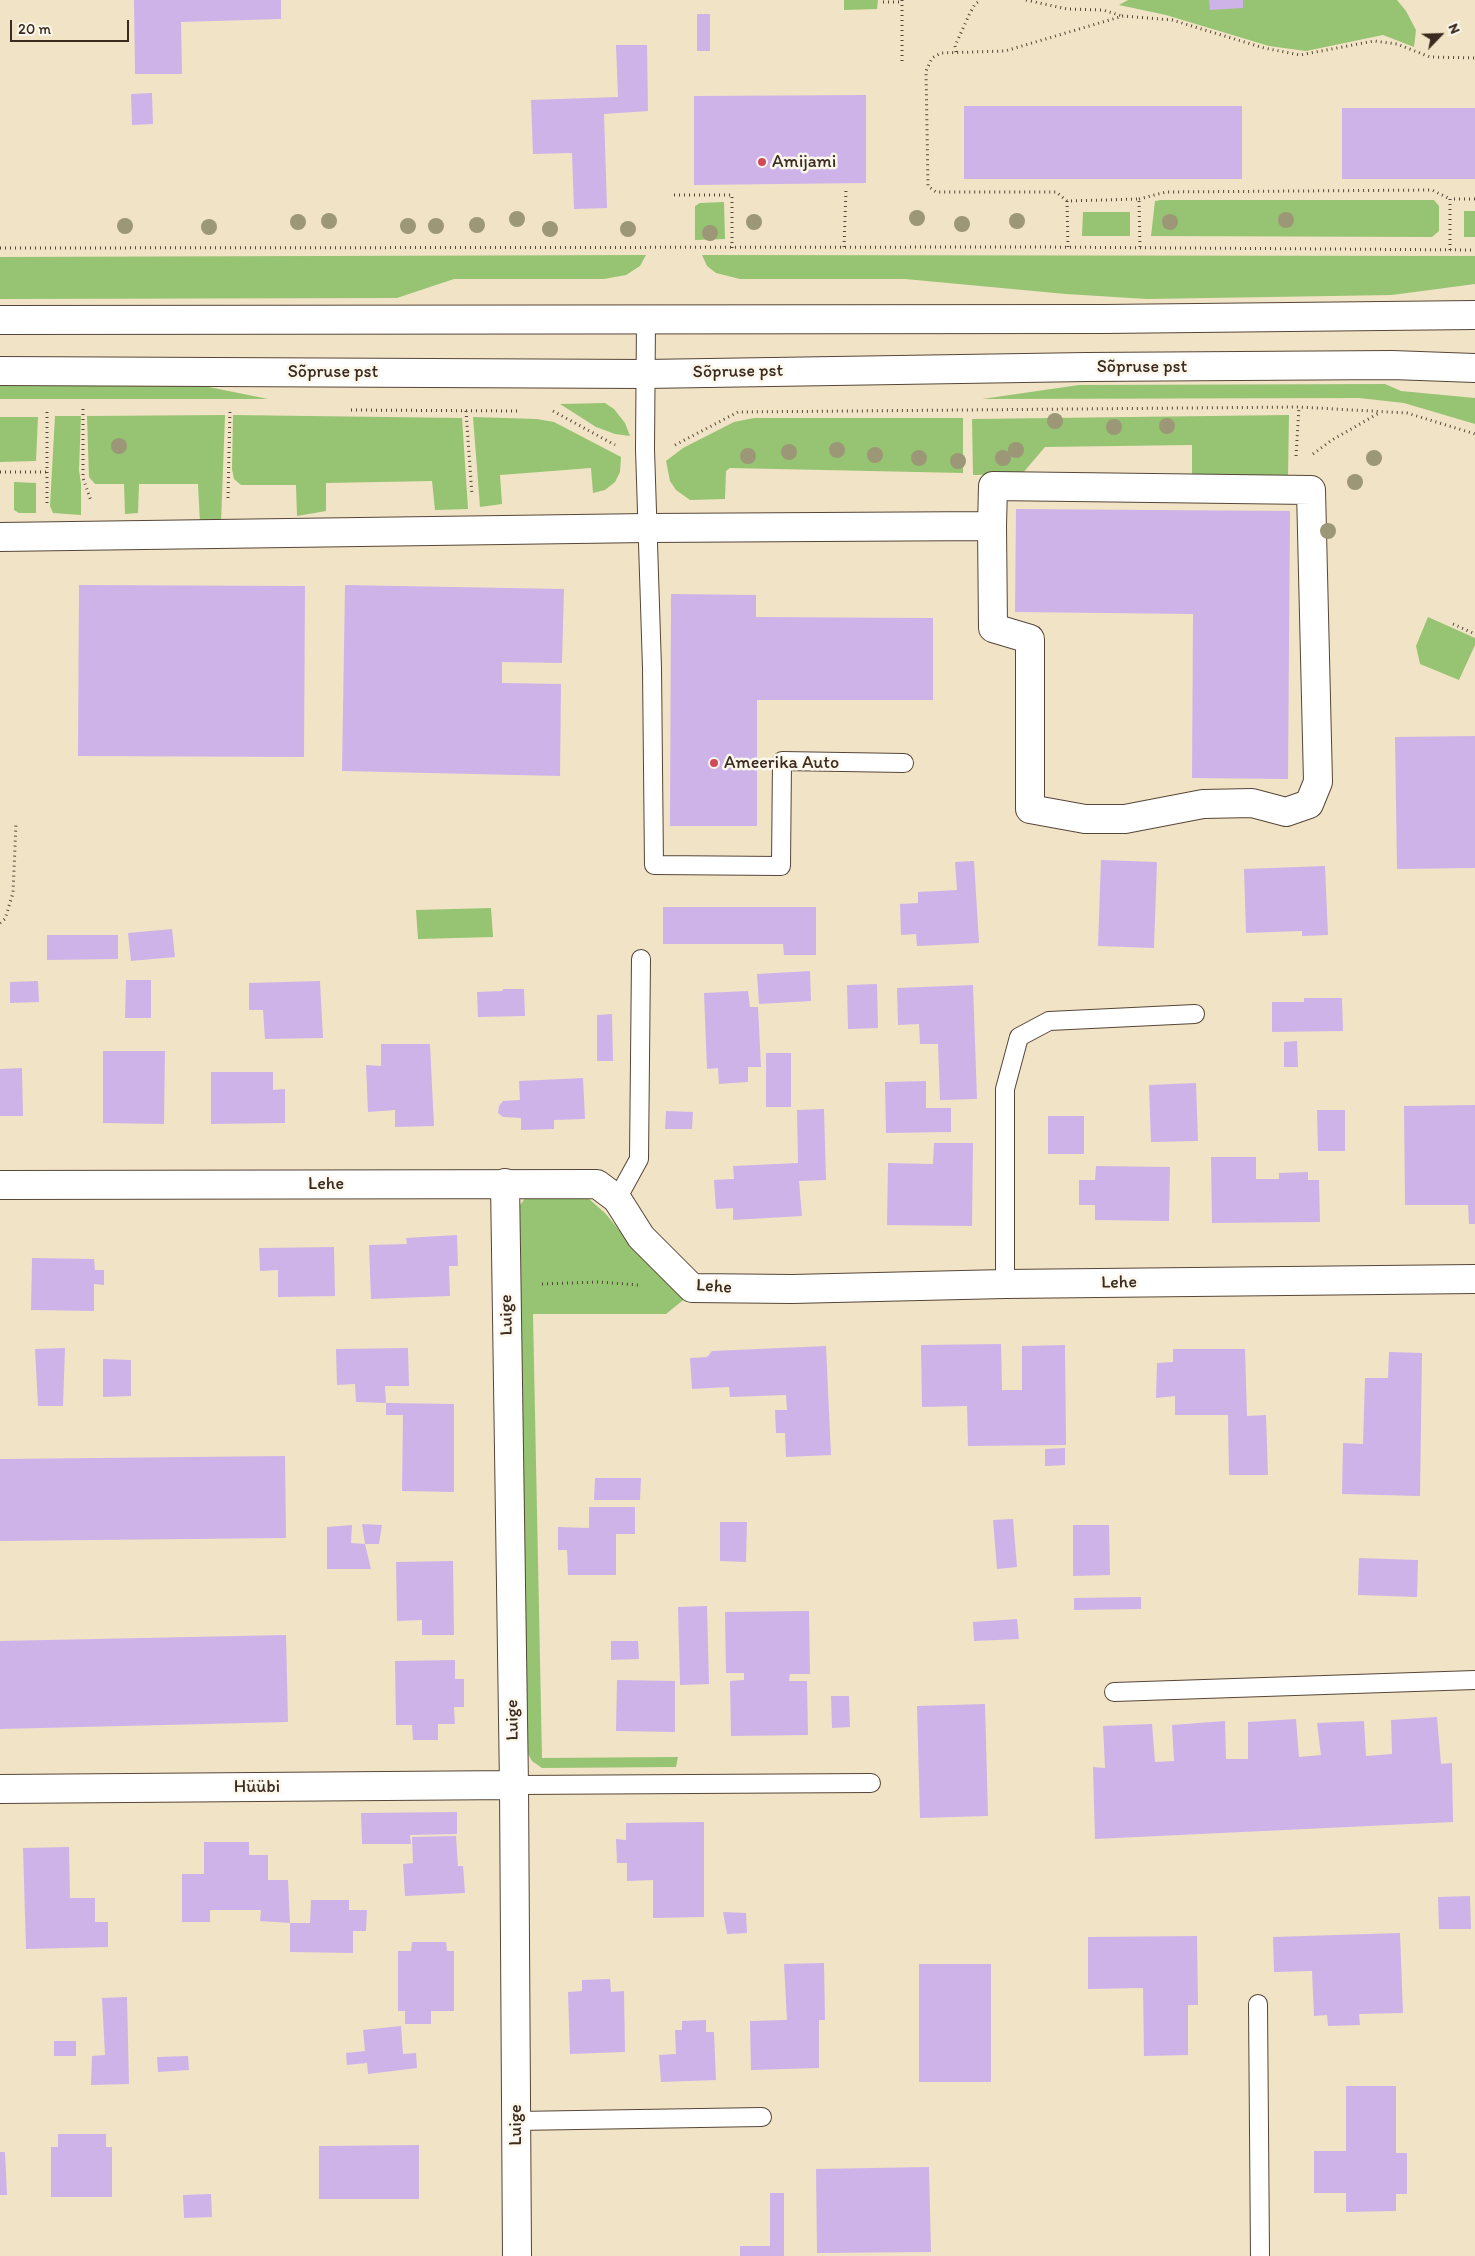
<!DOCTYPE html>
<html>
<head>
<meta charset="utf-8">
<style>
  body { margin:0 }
  #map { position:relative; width:1475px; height:2256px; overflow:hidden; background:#f1e3c6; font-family:Itim,sans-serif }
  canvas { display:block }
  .north { position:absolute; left:1415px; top:10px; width:50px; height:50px; -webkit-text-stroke:4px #fbf7ec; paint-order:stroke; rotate:66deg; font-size:14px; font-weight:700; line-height:20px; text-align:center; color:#3b2a1e }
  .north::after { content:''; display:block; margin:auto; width:18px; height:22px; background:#3b2a1e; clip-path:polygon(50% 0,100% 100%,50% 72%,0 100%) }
  .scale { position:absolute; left:10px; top:20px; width:119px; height:22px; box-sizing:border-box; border:2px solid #3b2a1e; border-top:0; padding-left:6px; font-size:15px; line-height:18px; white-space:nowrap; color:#3b2a1e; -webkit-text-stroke:4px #fbf7ec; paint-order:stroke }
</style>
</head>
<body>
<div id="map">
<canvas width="1475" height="2256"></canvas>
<div class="north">N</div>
<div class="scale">20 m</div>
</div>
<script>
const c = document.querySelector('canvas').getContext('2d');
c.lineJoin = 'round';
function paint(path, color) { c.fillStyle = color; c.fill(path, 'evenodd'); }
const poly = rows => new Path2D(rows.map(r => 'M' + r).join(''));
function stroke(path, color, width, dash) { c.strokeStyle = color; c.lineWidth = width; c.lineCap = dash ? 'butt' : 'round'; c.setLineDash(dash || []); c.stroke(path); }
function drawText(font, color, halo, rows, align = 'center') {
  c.font = font + ' Itim,sans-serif'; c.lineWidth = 5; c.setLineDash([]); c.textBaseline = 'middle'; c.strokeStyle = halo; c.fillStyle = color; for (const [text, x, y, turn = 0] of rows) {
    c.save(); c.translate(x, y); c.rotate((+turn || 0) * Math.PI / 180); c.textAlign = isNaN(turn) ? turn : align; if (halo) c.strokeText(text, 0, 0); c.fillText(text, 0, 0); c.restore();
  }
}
paint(poly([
  [844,0,878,0,877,9,844,10],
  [1128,0,1397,0,1406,11,1416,30,1414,47,1383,35,1306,51,1269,46,1166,15,1119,5],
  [1161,200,1434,200,1439,206,1439,231,1432,237,1151,236,1155,201],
  [724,202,725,239,695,240,695,206,700,203],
  [1464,211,1475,211,1475,237,1464,237],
  [1083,212,1130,212,1130,236,1082,236],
  [646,255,640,266,626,275,604,279,454,279,397,298,0,299,0,257],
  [702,255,1475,256,1475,284,1392,295,1147,299,1066,294,905,279,740,279,716,273,707,266],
  [1385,384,1401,391,1475,398,1475,424,1404,403,1359,398,982,399,1079,385],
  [0,385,199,385,268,399,0,399],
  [605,403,614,409,625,423,630,436,615,434,596,427,560,404],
  [225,415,221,523,200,523,198,484,139,484,138,513,125,514,124,484,95,484,89,477,87,416],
  [233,415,462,418,468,509,435,510,432,481,326,483,326,511,297,516,296,485,241,485,234,479,232,469],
  [1289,415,1288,478,1192,476,1192,445,1045,447,1022,474,973,475,972,419],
  [55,416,81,416,79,470,81,484,81,515,53,513,50,506],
  [0,417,38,417,36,461,0,462],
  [473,417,537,419,554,422,621,457,620,472,615,482,605,490,593,493,591,468,500,475,502,504,480,507],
  [754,418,963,418,963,473,730,468,726,471,725,499,690,500,676,490,670,481,666,461,683,448,734,422],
  [14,482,36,483,36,513,19,513,14,510],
  [1428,617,1475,638,1475,645,1459,680,1420,664,1416,646],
  [491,908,493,937,418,939,416,910],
  [529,1193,576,1194,589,1199,605,1213,643,1259,687,1297,666,1314,533,1314,542,1758,678,1757,676,1767,542,1768,532,1761,524,1747,520,1205]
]), '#96c472');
paint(poly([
  [134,0,281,0,281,19,181,22,182,74,135,74],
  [1209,0,1243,0,1243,8,1210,10],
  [697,14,710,14,710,51,697,51],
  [616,45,647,45,648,111,604,114,607,208,574,209,572,153,533,154,531,100,618,97],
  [152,93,153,124,132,125,131,94],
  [866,95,866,183,694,185,694,96],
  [964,106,1242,106,1242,179,964,179],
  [1342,108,1475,108,1475,179,1342,179],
  [1016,509,1290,511,1288,779,1192,778,1193,614,1015,612],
  [79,585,305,586,304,757,78,756],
  [345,585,564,589,562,663,502,662,502,683,561,684,560,776,342,771],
  [671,594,756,595,756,617,933,618,933,700,757,700,757,826,670,826],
  [1475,736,1475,868,1397,869,1395,737],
  [1101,860,1157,862,1154,948,1098,946],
  [974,861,979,943,917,946,916,934,901,935,900,904,918,903,918,892,957,890,955,862],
  [1325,866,1328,935,1302,936,1302,931,1246,933,1244,869],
  [663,907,816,907,816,955,784,955,783,944,663,944],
  [172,929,175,957,131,961,128,933],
  [47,935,118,935,118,959,47,960],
  [810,971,811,1001,759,1004,757,974],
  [126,980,151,980,151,1018,125,1018],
  [38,981,39,1002,10,1003,10,982],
  [320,981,323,1038,265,1039,263,1010,249,1010,249,983],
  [877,984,878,1028,848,1029,847,985],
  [973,985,977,1099,940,1100,938,1044,920,1044,919,1024,898,1025,897,988],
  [503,989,524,989,525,1016,478,1017,477,992,502,991],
  [748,991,750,1007,758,1007,761,1067,748,1067,748,1082,719,1084,718,1068,707,1069,704,993],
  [1304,998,1342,998,1343,1031,1272,1032,1272,1002,1304,1002],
  [612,1014,613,1061,597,1061,597,1015],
  [1297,1041,1298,1067,1284,1067,1284,1042],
  [381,1044,430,1044,434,1126,395,1127,395,1110,368,1112,366,1065,381,1066],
  [103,1051,165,1051,164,1124,103,1123],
  [766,1053,791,1053,791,1107,766,1107],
  [22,1068,23,1116,0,1116,0,1069],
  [211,1072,273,1072,273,1090,285,1089,285,1123,211,1124],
  [583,1078,585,1119,554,1120,554,1129,521,1130,521,1118,503,1117,498,1113,499,1106,503,1101,520,1100,519,1081],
  [926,1081,926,1108,951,1108,951,1132,886,1133,885,1082],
  [1196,1083,1198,1141,1151,1142,1149,1085],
  [1475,1105,1475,1224,1469,1224,1468,1205,1405,1205,1404,1106],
  [824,1109,826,1180,799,1181,802,1216,733,1220,733,1208,716,1209,714,1180,734,1179,733,1166,798,1163,797,1110],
  [1317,1110,1345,1110,1345,1151,1318,1151],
  [666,1111,693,1112,692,1129,665,1129],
  [1048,1116,1084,1116,1084,1154,1048,1154],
  [934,1143,973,1143,972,1226,887,1225,888,1163,933,1164],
  [1211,1157,1256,1157,1256,1179,1279,1179,1279,1173,1308,1172,1308,1180,1319,1180,1320,1222,1212,1223],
  [1096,1166,1170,1167,1169,1221,1095,1220,1095,1205,1079,1205,1079,1180,1095,1180],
  [457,1235,458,1266,449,1266,450,1296,371,1299,369,1245,407,1244,406,1238],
  [334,1247,335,1296,278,1297,278,1270,260,1271,259,1248],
  [32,1258,94,1259,95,1270,104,1270,104,1285,94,1284,94,1311,31,1310],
  [1001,1344,1002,1390,1022,1390,1022,1346,1065,1345,1066,1445,968,1446,967,1406,922,1407,921,1345],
  [826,1346,831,1455,786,1457,785,1433,776,1433,775,1410,787,1410,786,1395,730,1397,729,1387,692,1389,690,1358,707,1357,712,1351],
  [65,1348,63,1406,38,1406,35,1349],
  [408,1348,409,1386,385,1386,386,1403,356,1402,355,1384,337,1385,336,1349],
  [1173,1349,1245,1349,1247,1416,1266,1415,1268,1475,1229,1475,1228,1415,1175,1415,1175,1396,1156,1398,1157,1363,1173,1362],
  [1389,1352,1422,1353,1420,1496,1342,1494,1343,1443,1363,1444,1365,1378,1388,1378],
  [103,1359,131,1360,131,1396,103,1397],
  [386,1403,454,1404,454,1492,402,1491,403,1415,386,1415],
  [1065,1448,1065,1465,1045,1466,1045,1449],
  [285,1456,286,1538,0,1541,0,1459],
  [595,1478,641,1478,640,1500,594,1500],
  [589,1507,635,1507,635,1534,616,1534,616,1575,568,1575,567,1550,558,1550,558,1527,589,1528],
  [1013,1519,1017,1567,997,1569,993,1520],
  [720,1522,747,1522,746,1562,720,1561],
  [362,1524,382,1525,379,1544,365,1544],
  [352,1525,351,1543,365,1544,371,1569,327,1569,327,1527],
  [1073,1525,1109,1525,1110,1575,1073,1576],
  [1359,1558,1418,1560,1417,1597,1358,1595],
  [453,1561,454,1635,422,1635,422,1620,397,1621,396,1562],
  [1141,1597,1141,1609,1074,1610,1074,1598],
  [707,1606,709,1684,680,1685,678,1607],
  [809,1611,810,1674,790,1674,789,1681,807,1681,808,1735,731,1736,730,1681,744,1680,744,1673,726,1673,725,1612],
  [1017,1619,1019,1639,974,1641,973,1622],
  [286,1635,288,1722,0,1729,0,1641],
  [611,1641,638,1641,639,1659,611,1660],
  [455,1660,455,1679,464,1679,464,1707,454,1707,455,1724,438,1724,438,1740,413,1740,412,1725,396,1725,395,1661],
  [617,1680,675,1681,675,1732,616,1731],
  [831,1696,849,1696,850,1727,832,1728],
  [985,1704,988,1816,920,1818,917,1706],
  [1437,1717,1441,1764,1452,1763,1453,1822,1095,1839,1093,1767,1105,1768,1103,1726,1152,1724,1155,1762,1174,1761,1172,1725,1225,1721,1226,1759,1248,1759,1248,1722,1296,1719,1299,1757,1321,1755,1317,1723,1364,1721,1366,1756,1392,1754,1391,1720],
  [457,1812,457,1834,410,1835,411,1844,362,1844,361,1813],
  [704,1822,704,1917,653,1918,653,1880,627,1881,627,1863,617,1863,616,1839,626,1840,626,1823],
  [456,1836,458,1866,463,1866,465,1893,405,1896,403,1864,413,1863,412,1837],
  [204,1842,249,1842,249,1855,268,1855,268,1880,288,1880,290,1923,260,1921,261,1910,210,1910,210,1922,182,1922,182,1874,204,1874],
  [69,1847,70,1898,95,1898,95,1922,108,1922,108,1947,26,1949,23,1848],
  [1470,1896,1471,1929,1439,1929,1438,1897],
  [311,1900,349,1900,349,1910,367,1910,366,1931,353,1931,353,1953,290,1952,290,1923,310,1923],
  [723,1912,746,1913,747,1933,727,1934],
  [1400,1933,1403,2013,1359,2014,1360,2025,1328,2026,1327,2015,1314,2016,1312,1971,1274,1972,1273,1937],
  [1197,1936,1198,2005,1188,2005,1188,2055,1144,2056,1143,1988,1088,1989,1088,1937],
  [412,1942,446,1942,447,1951,454,1951,454,2011,431,2011,431,2024,405,2024,405,2011,398,2011,398,1951,411,1951],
  [824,1963,825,2020,819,2020,819,2068,751,2070,750,2021,787,2020,784,1964],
  [919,1964,991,1964,991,2082,919,2082],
  [610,1979,611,1992,624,1991,625,2052,570,2054,568,1992,582,1991,582,1980],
  [127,1997,129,2084,91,2085,92,2056,105,2055,102,1998],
  [706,2020,706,2032,714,2032,716,2080,661,2082,659,2055,676,2054,675,2030,682,2030,682,2021],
  [401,2026,403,2054,416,2053,417,2068,368,2074,367,2063,347,2065,346,2053,365,2051,363,2030],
  [54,2041,76,2041,76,2056,54,2056],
  [188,2056,189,2070,158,2072,157,2057],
  [1346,2086,1396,2086,1396,2153,1407,2153,1407,2194,1396,2194,1396,2211,1346,2212,1346,2193,1314,2193,1314,2151,1346,2151],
  [58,2134,106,2134,106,2147,112,2147,112,2197,51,2197,51,2147,58,2147],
  [419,2145,419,2199,319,2199,319,2146],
  [0,2152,5,2152,7,2195,0,2195],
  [929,2167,931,2252,817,2253,816,2169],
  [770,2193,784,2193,784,2256,740,2256,740,2246,770,2246],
  [211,2194,212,2217,184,2218,183,2195]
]), '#ceb3e9');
const service = poly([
  [646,320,645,449,652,668,654,865,781,866,782,761,904,763],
  [617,1199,639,1159,641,959],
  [1005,1284,1005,1089,1019,1037,1049,1021,1195,1014],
  [1114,1692,1475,1680],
  [514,1785,871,1783],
  [1258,2004,1260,2256],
  [516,2121,762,2117]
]);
const minor = poly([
  [0,537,648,528,992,526,993,628,1030,639,1030,809,1085,819,1125,819,1203,804,1252,803,1286,812,1309,804,1318,782,1311,490,993,486,992,526],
  [505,1183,514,1785,517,2256],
  [0,1185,597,1184,617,1199,641,1237,692,1288,792,1289,1005,1284,1475,1279],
  [0,1789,514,1785]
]);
const secondary = poly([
  [0,320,1104,319,1475,315],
  [0,371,645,374,1087,367,1392,365,1475,368]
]);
stroke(service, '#564637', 20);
stroke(minor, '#564637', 30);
stroke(secondary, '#564637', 30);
stroke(poly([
  [902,0,902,64],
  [1026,0,1067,9,1103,10,1122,16],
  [883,2,902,2],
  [956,52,955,46,969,15,975,4,981,0],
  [674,195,732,195,732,248],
  [1139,199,1166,192,1432,190,1450,199],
  [1067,201,1056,192,936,192,928,186,926,71,932,58,941,53,1005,51,1123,16,1172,20,1264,48,1300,55,1374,41,1397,44,1430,57,1475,58],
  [844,247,846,190],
  [1068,247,1067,201,1139,199,1140,248],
  [0,248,1037,247,1475,250],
  [1450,250,1450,199,1475,199],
  [83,409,83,478,91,501],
  [351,410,517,411],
  [466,411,472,495],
  [553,411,615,445],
  [675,445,738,412,1299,407,1407,413,1475,434],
  [1313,454,1332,440,1379,413],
  [1296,456,1299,407],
  [0,472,47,472],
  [228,498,230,409],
  [47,503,47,408],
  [1453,624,1475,634],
  [0,923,5,919,13,893,16,823],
  [542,1284,599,1282,638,1285]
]), '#564637', 3, [1, 4]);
stroke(service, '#fff', 18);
stroke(minor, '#fff', 28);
stroke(secondary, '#fff', 28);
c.fillStyle = '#9c9777';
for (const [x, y] of [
  [917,218],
  [517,219],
  [1286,220],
  [329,221],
  [1017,221],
  [298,222],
  [754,222],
  [1170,222],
  [962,224],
  [477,225],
  [125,226],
  [408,226],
  [436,226],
  [209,227],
  [550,229],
  [628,229],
  [710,233],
  [1055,421],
  [1167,426],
  [1114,427],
  [119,446],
  [837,450],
  [1016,450],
  [789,452],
  [875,455],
  [748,456],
  [919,458],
  [1003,458],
  [1374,458],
  [958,461],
  [1355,482],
  [1328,531]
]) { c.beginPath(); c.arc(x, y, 8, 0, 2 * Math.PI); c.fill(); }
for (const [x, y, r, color] of [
  [762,162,5,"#d1495b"],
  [714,763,5,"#d1495b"]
]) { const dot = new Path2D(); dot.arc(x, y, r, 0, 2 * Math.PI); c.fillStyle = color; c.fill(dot); stroke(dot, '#fbf7ec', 2); }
drawText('18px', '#3b2a1e', '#fbf7ec', [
  ["Amijami",772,162],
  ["Ameerika Auto",724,763]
], 'left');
drawText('18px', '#3b2a1e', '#fbf7ec', [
  ["Sõpruse pst",1142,367],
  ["Sõpruse pst",333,372],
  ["Sõpruse pst",738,372,-1],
  ["Lehe",326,1184],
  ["Lehe",1119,1283,-1],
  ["Lehe",714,1287,4],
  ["Luige",507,1315,-91],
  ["Luige",513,1720,-91],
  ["Hüübi",257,1787],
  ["Luige",516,2125,-90]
]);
</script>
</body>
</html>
